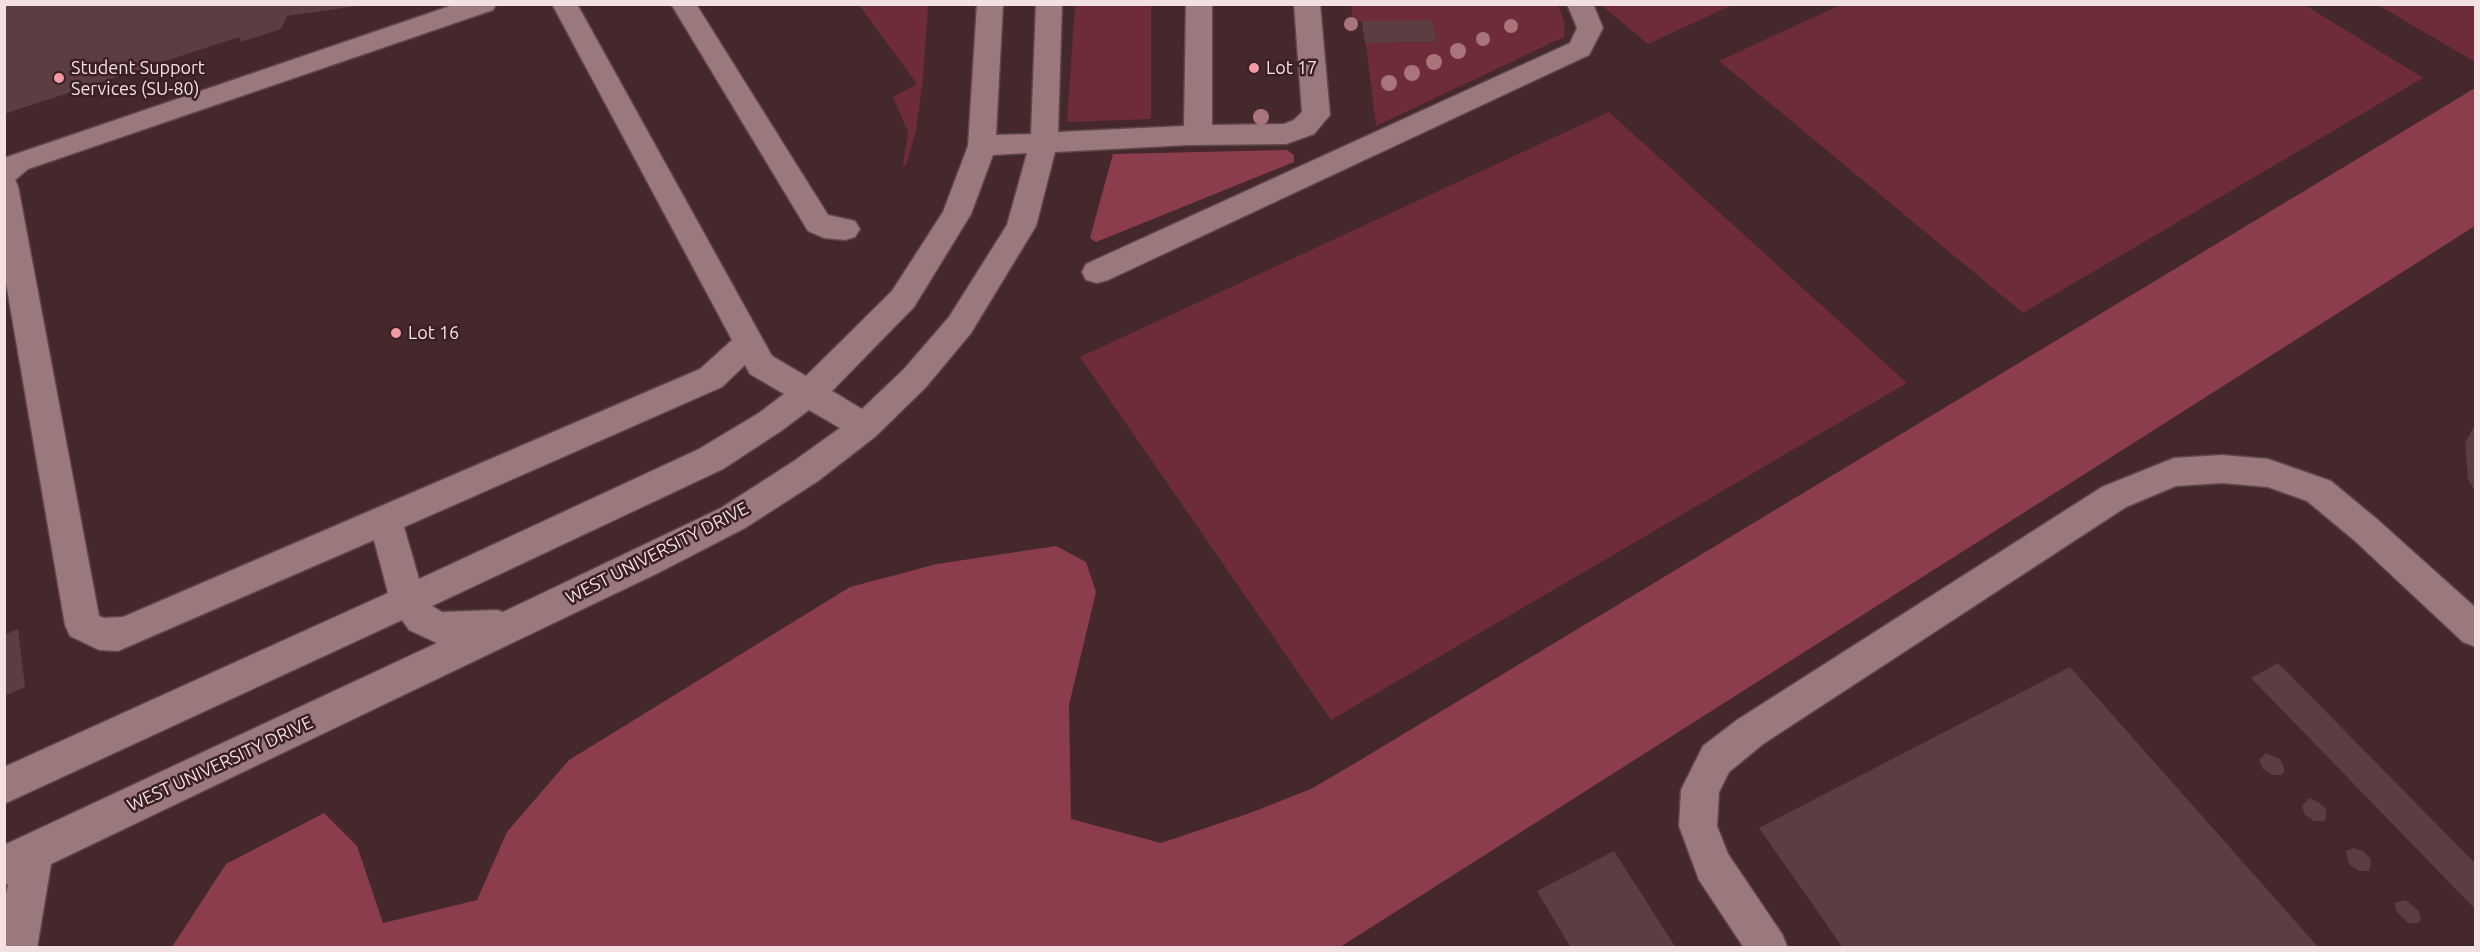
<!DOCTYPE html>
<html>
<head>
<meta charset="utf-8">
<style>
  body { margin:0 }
  #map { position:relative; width:2480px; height:952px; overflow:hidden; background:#45282c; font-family:Ubuntu,sans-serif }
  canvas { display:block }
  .frame { position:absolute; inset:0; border:6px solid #f3e0e2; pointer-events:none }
</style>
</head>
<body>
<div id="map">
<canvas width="2480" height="952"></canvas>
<div class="frame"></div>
</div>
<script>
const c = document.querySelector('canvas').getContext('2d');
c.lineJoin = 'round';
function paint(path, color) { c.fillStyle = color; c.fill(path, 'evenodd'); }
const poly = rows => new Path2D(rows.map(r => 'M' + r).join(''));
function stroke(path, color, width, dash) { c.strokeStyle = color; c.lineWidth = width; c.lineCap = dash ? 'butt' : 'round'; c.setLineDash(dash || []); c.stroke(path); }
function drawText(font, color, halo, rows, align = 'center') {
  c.font = font + ' Ubuntu,sans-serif'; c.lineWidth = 5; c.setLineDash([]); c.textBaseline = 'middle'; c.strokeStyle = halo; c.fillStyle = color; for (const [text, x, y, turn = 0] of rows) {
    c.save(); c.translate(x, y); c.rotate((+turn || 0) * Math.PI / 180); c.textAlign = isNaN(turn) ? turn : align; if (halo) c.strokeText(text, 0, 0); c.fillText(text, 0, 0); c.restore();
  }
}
paint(poly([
  [859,5,928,5,923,79,916,130,906,166,903,166,908,132,893,97,917,84],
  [1075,5,1151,5,1151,119,1067,122],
  [1351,5,1558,5,1565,24,1564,37,1376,126,1363,21,1353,21],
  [1601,5,1732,5,1648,44],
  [2305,5,2423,78,2023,313,1719,61,1840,5],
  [2378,5,2475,5,2475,62],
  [1609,112,1907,383,1331,720,1080,357]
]), '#6e2b38');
paint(poly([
  [2475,88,2475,226,1340,947,172,947,226,864,324,813,357,846,383,923,477,900,507,832,569,760,850,587,937,564,1056,546,1086,562,1096,592,1069,705,1071,819,1161,843,1250,813,1311,789,1357,762],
  [1287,150,1294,155,1294,162,1096,242,1090,238,1113,154]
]), '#8b3d4b');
paint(poly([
  [4,4,357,4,357,6,287,16,281,29,241,42,239,37,4,114],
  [1433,20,1436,42,1365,43,1362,21],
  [2476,423,2476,492,2468,480,2465,443],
  [18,629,25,687,4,696,4,635],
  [2278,663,2476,864,2476,910,2251,678],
  [2070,667,2319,948,1843,948,1759,828],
  [2266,753,2280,759,2284,768,2284,772,2281,775,2272,775,2263,769,2259,760],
  [2309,798,2318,802,2326,809,2326,817,2324,821,2314,821,2305,815,2302,806],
  [2353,848,2363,851,2370,858,2371,863,2369,871,2359,871,2349,864,2346,851],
  [1614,851,1676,948,1571,948,1537,891],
  [2406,900,2419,911,2421,920,2417,923,2408,923,2396,911,2395,903]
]), '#5c3d41');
const minor = poly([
  [456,4,496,4,493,10,28,169,15,180,18,186,99,616,104,618,123,617,700,369,732,340,552,4,577,4,772,356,806,376,892,291,943,212,968,146,977,4,1003,4,996,135,1031,134,1036,4,1062,4,1058,132,1184,126,1186,4,1212,4,1212,125,1284,124,1294,120,1302,112,1294,4,1320,4,1330,115,1314,134,1286,144,1188,145,1055,152,1036,226,971,333,926,387,876,436,818,481,745,528,658,573,51,864,37,948,4,948,4,904,8,884,4,885,4,845,437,643,409,630,402,620,4,804,4,767,388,593,374,540,118,651,99,650,70,636,65,625,4,271,4,158,456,4],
  [1027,153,1007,225,949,317,904,369,862,409,832,391,914,307,971,214,993,155,1027,153],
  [745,365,750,374,784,394,759,413,699,449,419,579,404,527,722,387,745,365],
  [809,410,840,428,794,461,721,508,503,612,497,610,442,612,432,606,723,469,781,431,809,410],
  [671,4,696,4,828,215,855,221,860,229,855,237,845,240,824,238,808,231,671,4],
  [1567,4,1593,4,1603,28,1589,55,1108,280,1097,283,1086,280,1082,272,1086,264,1570,43,1577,28,1567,4],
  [2222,455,2268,459,2331,481,2378,520,2476,608,2476,647,2463,642,2354,540,2307,501,2268,487,2222,483,2176,486,2126,507,1763,744,1729,772,1719,792,1717,826,1728,854,1782,934,1788,948,1744,948,1699,880,1679,826,1681,790,1703,746,1737,720,2102,487,2174,458,2222,455]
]);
stroke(minor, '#5e464a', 3);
paint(minor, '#9a787c');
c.fillStyle = '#a9757b';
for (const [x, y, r] of [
  [1351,24,7],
  [1511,26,7],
  [1483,39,7],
  [1458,51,8],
  [1434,62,8],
  [1412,73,8],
  [1389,83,8],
  [1261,117,8]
]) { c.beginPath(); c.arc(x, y, r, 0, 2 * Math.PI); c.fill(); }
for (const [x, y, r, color] of [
  [1254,68,6,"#f49aa6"],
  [59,78,6,"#f49aa6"],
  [396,333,6,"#f49aa6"]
]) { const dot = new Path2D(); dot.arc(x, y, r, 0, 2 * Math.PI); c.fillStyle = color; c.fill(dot); stroke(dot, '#3a1f23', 2); }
drawText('18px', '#f3e0e2', '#3a1f23', [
  ["Student Support",71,68],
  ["Services (SU-80)",71,89],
  ["Lot 17",1266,68],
  ["Lot 16",408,333]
], 'left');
drawText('18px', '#f3e0e2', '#3a1f23', [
  ["WEST UNIVERSITY DRIVE",657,553,-27],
  ["WEST UNIVERSITY DRIVE",220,764,-25]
]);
</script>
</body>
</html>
